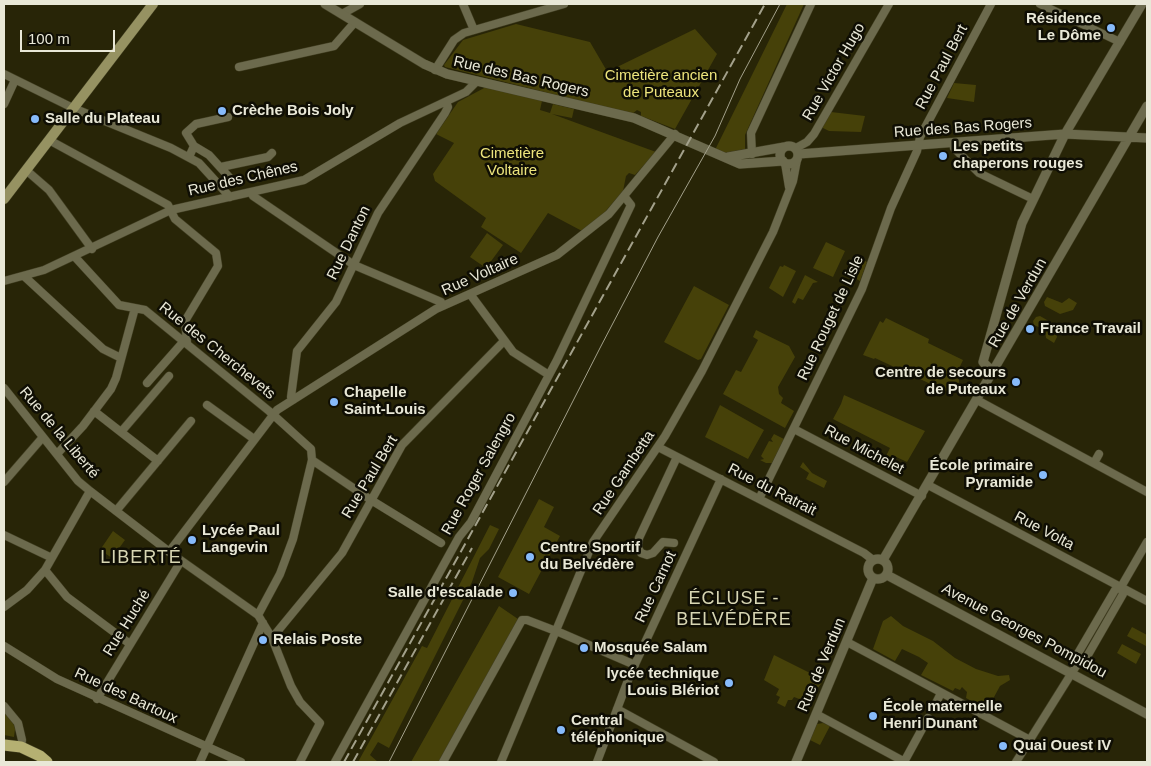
<!DOCTYPE html>
<html>
<head>
<meta charset="utf-8">
<style>
  body { margin:0 }
  #map { position:relative; width:1151px; height:766px; overflow:hidden; background:#282507; font-family:Arial,sans-serif }
  canvas { display:block }
  .frame { position:absolute; inset:0; border:5px solid #e9e8d7; pointer-events:none }
  .scale { position:absolute; left:20px; top:30px; width:95px; height:22px; box-sizing:border-box; border:2px solid #e9e8d7; border-top:0; padding-left:6px; font-size:15px; line-height:18px; white-space:nowrap; color:#e9e8d7; -webkit-text-stroke:4px #0f0e04; paint-order:stroke }
</style>
</head>
<body>
<div id="map">
<canvas width="1151" height="766"></canvas>
<div class="frame"></div>
<div class="scale">100 m</div>
</div>
<script>
const c = document.querySelector('canvas').getContext('2d');
c.lineJoin = 'round';
function paint(path, color) { c.fillStyle = color; c.fill(path, 'evenodd'); }
const poly = rows => new Path2D(rows.map(r => 'M' + r).join(''));
function stroke(path, color, width, dash) { c.strokeStyle = color; c.lineWidth = width; c.lineCap = dash ? 'butt' : 'round'; c.setLineDash(dash || []); c.stroke(path); }
function drawText(font, color, halo, rows, align = 'center') {
  c.font = font + ' Arial,sans-serif'; c.lineWidth = 5; c.setLineDash([]); c.textBaseline = 'middle'; c.strokeStyle = halo; c.fillStyle = color; for (const [text, x, y, turn = 0] of rows) {
    c.save(); c.translate(x, y); c.rotate((+turn || 0) * Math.PI / 180); c.textAlign = isNaN(turn) ? turn : align; if (halo) c.strokeText(text, 0, 0); c.fillText(text, 0, 0); c.restore();
  }
}
paint(poly([
  [787,4,804,4,745,135,745,149,730,152,729,154,715,150],
  [516,24,590,42,611,78,617,67,695,29,717,54,675,129,641,116,641,112,637,110,632,114,445,67,444,65,463,40],
  [954,83,976,85,974,102,947,98],
  [486,87,542,101,540,110,550,113,553,104,574,109,572,118,552,114,656,152,635,175,629,173,626,176,623,191,598,220,582,231,548,213,521,253,481,227,486,218,435,181,433,174,454,143,436,134,458,102],
  [831,112,865,116,861,132,829,131,821,127],
  [487,233,503,245,486,268,470,257],
  [826,242,845,251,833,277,813,268],
  [859,258,867,262,860,281,851,276],
  [784,265,796,271,783,297,769,288,780,266,783,267],
  [805,275,818,282,813,283,803,300,798,298,795,304,792,302],
  [694,286,729,305,701,359,698,360,664,342],
  [1047,297,1062,303,1069,298,1077,303,1073,310,1060,314,1045,306,1044,302],
  [1040,316,1054,324,1057,337,1054,343,1046,338,1045,330,1034,325,1033,321,1036,317],
  [886,318,929,339,928,343,963,360,956,375,959,377,959,382,952,394,875,358,874,359,863,355,880,321,883,323],
  [756,330,789,346,795,357,778,387,779,394,783,398,781,403,794,411,785,428,723,394,736,370,741,372,758,340,753,337],
  [844,395,925,431,907,462,892,455,888,463,884,460,890,448,833,419,841,404],
  [720,405,764,430,748,459,705,437],
  [774,434,784,439,772,463,766,463,760,460,764,459,761,456,769,441,773,442,771,439],
  [803,462,812,473,827,481,824,488,806,479,809,473,800,467],
  [539,499,554,507,544,527,560,536,529,594,498,577],
  [490,525,499,529,489,549,480,558,472,582,389,748,378,742,370,755,378,762,358,762,422,646,427,648],
  [113,531,125,540,112,558,100,550],
  [499,606,518,619,439,762,411,762],
  [891,616,903,626,933,641,955,658,976,669,998,676,1009,675,1010,680,1000,686,987,710,966,698,967,692,962,687,960,690,955,688,953,691,921,675,928,663,919,657,902,649,895,661,873,649,883,621],
  [1132,627,1147,635,1146,646,1127,636],
  [1122,644,1141,654,1136,664,1117,653],
  [774,655,824,680,807,702,794,697,792,700,788,700,785,707,777,703,780,697,776,695,779,689,764,680],
  [4,711,12,719,15,729,14,737,4,735],
  [823,723,830,726,820,745,810,740,817,724]
]), '#464109');
const minor = poly([
  [463,4,474,30],
  [1040,4,1120,42],
  [342,14,360,4],
  [239,67,334,46,355,22],
  [435,70,454,40,464,33,564,4],
  [4,74,73,108,171,148,199,163,230,197],
  [4,104,15,80],
  [49,140,168,205,175,219,216,253,218,266,185,321,187,343],
  [953,143,954,148,979,173,1033,199],
  [194,146,209,155,229,177],
  [796,148,807,142,814,134,889,4],
  [752,154,751,133,811,4],
  [189,157,194,146,186,133,196,124,228,117],
  [785,163,789,187],
  [221,167,268,157,272,153],
  [26,170,49,190,92,249],
  [251,192,253,196,354,265,441,302,443,306],
  [75,257,119,305,145,310,269,411,311,449,312,460,293,539,280,574,258,615],
  [25,277,103,349,121,358],
  [4,281,44,270,171,210,304,180,400,123,466,92,477,81],
  [470,294,513,352,549,375],
  [147,383,184,341],
  [4,388,78,481,90,491,176,557,258,615,272,638,291,686,300,702,320,723,300,762],
  [293,400,291,397,297,351,336,302,378,213,445,113,448,107,446,102],
  [977,400,1147,492],
  [207,405,254,439],
  [94,411,158,461],
  [794,429,922,496],
  [121,432,169,376],
  [658,447,864,553,873,560],
  [57,454,83,426,111,389,116,378,135,308],
  [312,460,371,500,441,543],
  [1094,463,1099,454],
  [4,482,43,437],
  [928,485,1147,601],
  [759,499,862,289,891,208,917,151,920,137,991,4],
  [116,511,191,421],
  [4,535,50,557],
  [674,543,663,542,653,553,647,555,641,553,638,548,639,538,677,457],
  [169,552,277,410,436,309,557,255,609,214,675,134],
  [45,570,67,597,130,644],
  [4,607,27,590,45,570,90,491],
  [272,638,342,553,402,445,504,341],
  [847,642,1030,740],
  [4,646,57,679,241,762],
  [1078,663,1085,660,1123,594,1121,587],
  [97,699,181,561],
  [4,706,18,723,22,740,21,747],
  [934,707,941,693],
  [617,709,714,762],
  [816,714,905,762],
  [200,762,263,623],
  [335,762,459,537,471,522,557,360,631,205,624,196],
  [443,762,522,620,527,620,561,633,635,665],
  [501,762,593,542,665,436,702,371,773,232,793,181,797,160],
  [597,762,630,675,721,479],
  [904,762,928,718],
  [1016,762,1078,663,1077,655,1115,590,1121,587,1147,542]
]);
const tertiary = poly([
  [325,4,424,64,447,74,634,118,740,164,783,161],
  '780 155a9 9 0 1 1 18 0a9 9 0 1 1-18 0Z',
  [799,154,1065,134,1147,138],
  [728,157,784,147],
  [993,372,983,362,1022,223,1065,134,1142,4],
  '868 569a10 10 0 1 1 20 0a10 10 0 1 1-20 0Z',
  [883,560,1147,106],
  [887,575,1147,714],
  [796,762,873,578]
]);
const secondary = poly([
  [4,199,153,4]
]);
const primary = poly([
  [4,745,21,747,40,756,47,762]
]);
stroke(minor, '#434024', 9);
stroke(tertiary, '#434024', 10);
stroke(secondary, '#434024', 11);
stroke(primary, '#434024', 12);
stroke(minor, '#6c6a4d', 8);
stroke(tertiary, '#6c6a4d', 9);
stroke(secondary, '#969262', 10);
stroke(primary, '#b5b072', 11);
stroke(poly([
  [389,762,600,348,658,237,715,136,740,79,780,4]
]), '#a3a18b', 1);
stroke(poly([
  [344,762,765,4],
  [353,762,472,548]
]), '#a3a18b', 2, [10, 5]);
for (const [x, y, r, color] of [
  [1111,28,5,"#87bbfb"],
  [222,111,5,"#87bbfb"],
  [35,119,5,"#87bbfb"],
  [943,156,5,"#87bbfb"],
  [1030,329,5,"#87bbfb"],
  [1016,382,5,"#87bbfb"],
  [334,402,5,"#87bbfb"],
  [1043,475,5,"#87bbfb"],
  [192,540,5,"#87bbfb"],
  [530,557,5,"#87bbfb"],
  [513,593,5,"#87bbfb"],
  [263,640,5,"#87bbfb"],
  [584,648,5,"#87bbfb"],
  [729,683,5,"#87bbfb"],
  [873,716,5,"#87bbfb"],
  [561,730,5,"#87bbfb"],
  [1003,746,5,"#87bbfb"]
]) { const dot = new Path2D(); dot.arc(x, y, r, 0, 2 * Math.PI); c.fillStyle = color; c.fill(dot); stroke(dot, '#0f0e04', 2); }
drawText('bold 15px', '#e9e8d7', '#0f0e04', [
  ["Résidence",1101,19,"right"],
  ["Le Dôme",1101,36,"right"],
  ["Crèche Bois Joly",232,111],
  ["Salle du Plateau",45,119],
  ["Les petits",953,147],
  ["chaperons rouges",953,164],
  ["France Travail",1040,329],
  ["Centre de secours",1006,373,"right"],
  ["de Puteaux",1006,390,"right"],
  ["Chapelle",344,393],
  ["Saint-Louis",344,410],
  ["École primaire",1033,466,"right"],
  ["Pyramide",1033,483,"right"],
  ["Lycée Paul",202,531],
  ["Langevin",202,548],
  ["Centre Sportif",540,548],
  ["du Belvédère",540,565],
  ["Salle d'escalade",503,593,"right"],
  ["Relais Poste",273,640],
  ["Mosquée Salam",594,648],
  ["lycée technique",719,674,"right"],
  ["Louis Blériot",719,691,"right"],
  ["École maternelle",883,707],
  ["Henri Dunant",883,724],
  ["Central",571,721],
  ["téléphonique",571,738],
  ["Quai Ouest IV",1013,746]
], 'left');
drawText('15px', '#e9e8d7', '#0f0e04', [
  ["Rue Paul Bert",942,67,-62],
  ["Rue Victor Hugo",834,72,-60],
  ["Rue des Bas Rogers",521,77,13],
  ["Rue des Bas Rogers",963,128,-4],
  ["Rue des Chênes",243,179,-13],
  ["Rue Danton",349,243,-64],
  ["Rue Voltaire",480,275,-24],
  ["Rue de Verdun",1018,303,-60],
  ["Rue Rouget de Lisle",831,318,-65],
  ["Rue des Cherchevets",217,351,39],
  ["Rue de la Liberté",59,433,50],
  ["Rue Michelet",864,450,28],
  ["Rue Gambetta",624,473,-56],
  ["Rue Roger Salengro",479,474,-61],
  ["Rue Paul Bert",370,477,-59],
  ["Rue du Ratrait",772,490,27],
  ["Rue Volta",1044,531,28],
  ["Rue Carnot",656,587,-65],
  ["Rue Huché",127,623,-58],
  ["Avenue Georges Pompidou",1024,631,28],
  ["Rue de Verdun",822,665,-67],
  ["Rue des Bartoux",126,696,25]
]);
drawText('15px', '#ede47c', '#0f0e04', [
  ["Cimetière ancien",661,76],
  ["de Puteaux",661,93],
  ["Cimetière",512,154],
  ["Voltaire",512,171]
]);
c.letterSpacing = '1px';
drawText('18px', '#d8d6b3', '#0f0e04', [
  ["LIBERTÉ",141,558],
  ["ÉCLUSE -",734,599],
  ["BELVÉDÈRE",734,620]
]);
c.letterSpacing = '0px';
</script>
</body>
</html>
